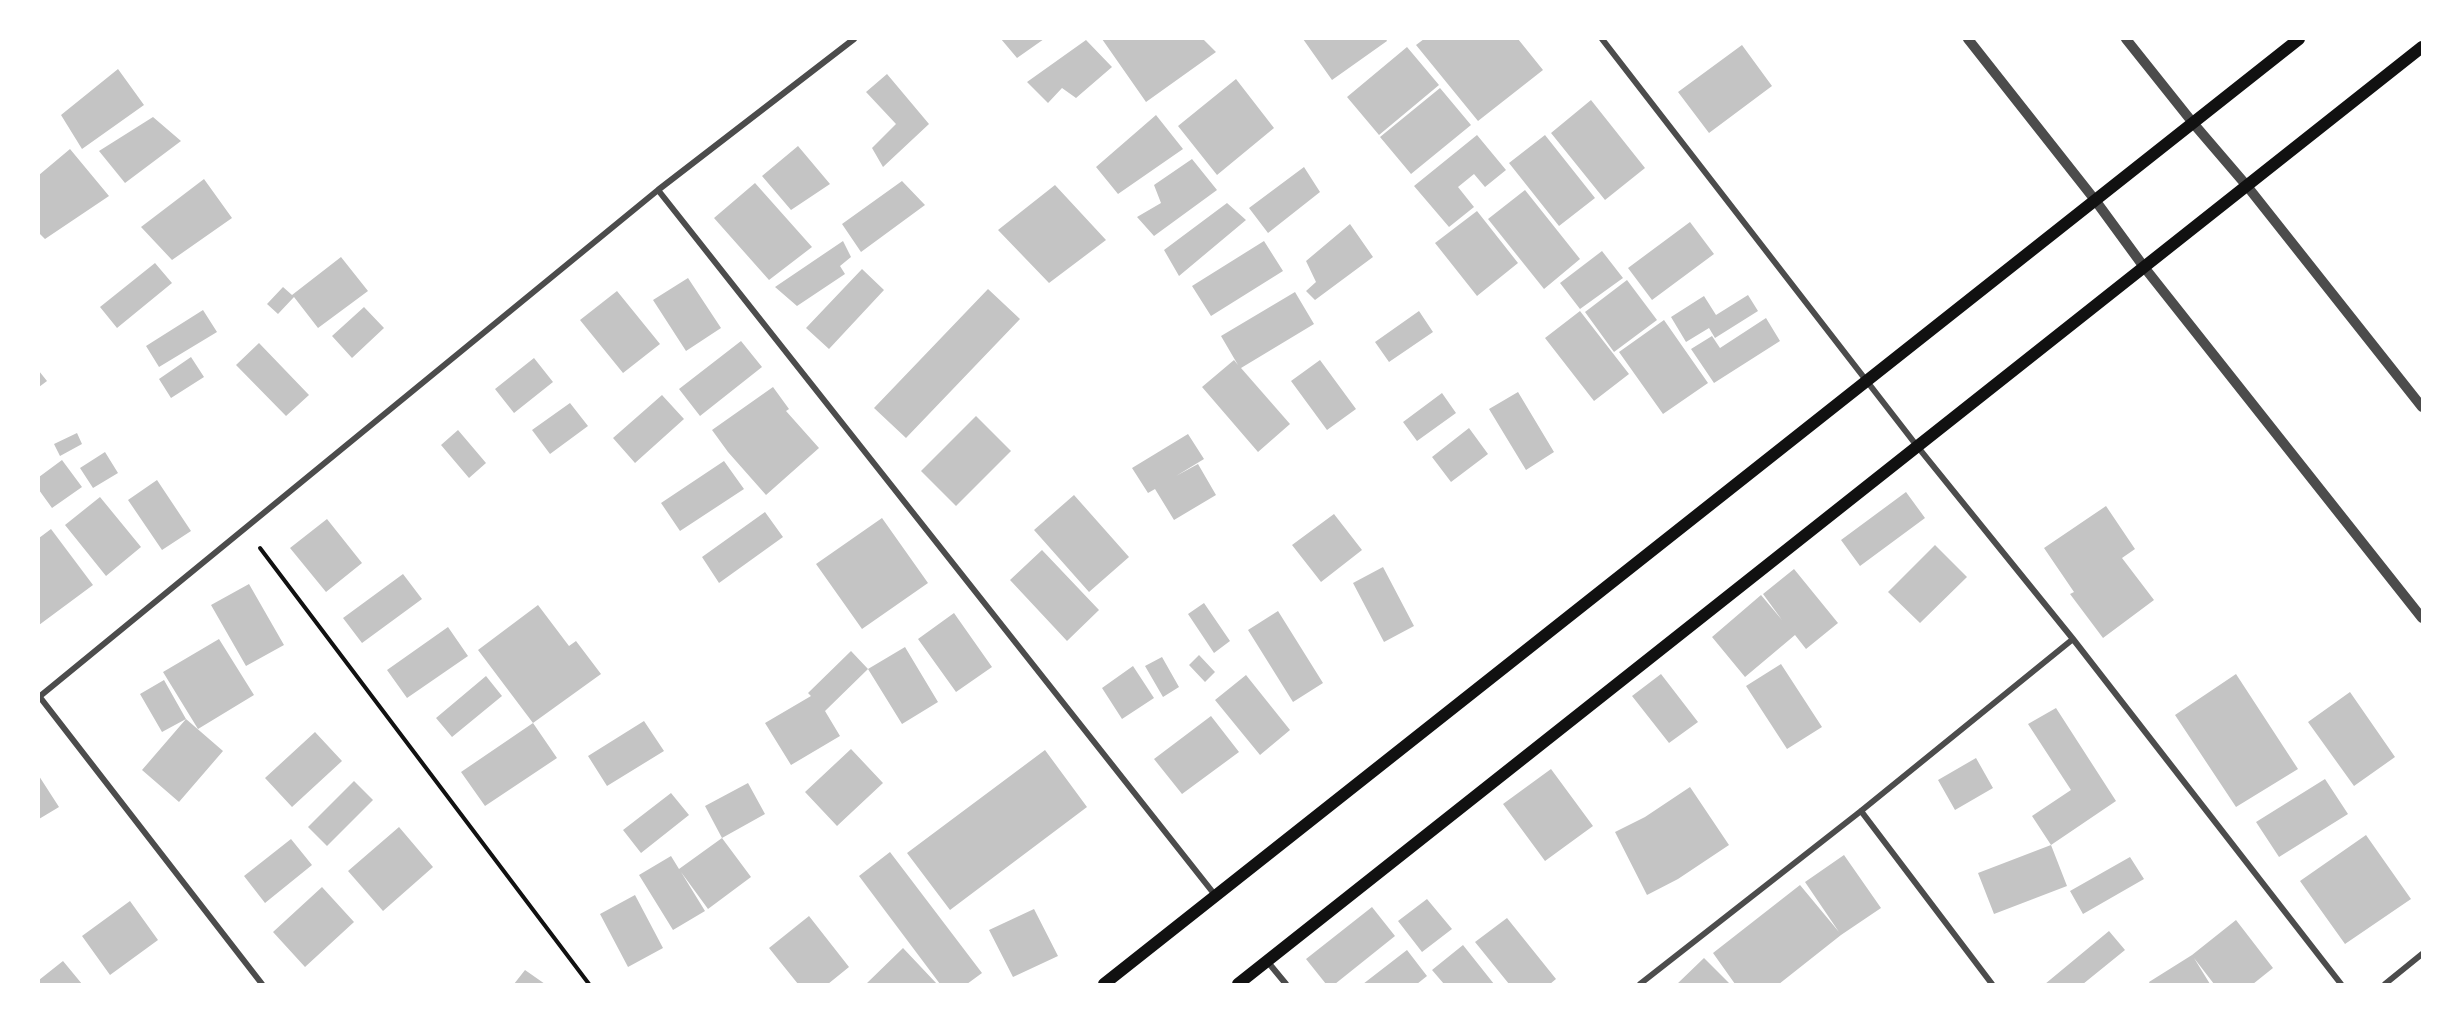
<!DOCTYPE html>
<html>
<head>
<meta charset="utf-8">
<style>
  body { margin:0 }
  #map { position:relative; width:2461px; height:1023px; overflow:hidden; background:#fff; font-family:Roboto,sans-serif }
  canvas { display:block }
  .frame { position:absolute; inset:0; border:40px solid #fff; pointer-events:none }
</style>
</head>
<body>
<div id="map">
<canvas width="2461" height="1023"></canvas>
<div class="frame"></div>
</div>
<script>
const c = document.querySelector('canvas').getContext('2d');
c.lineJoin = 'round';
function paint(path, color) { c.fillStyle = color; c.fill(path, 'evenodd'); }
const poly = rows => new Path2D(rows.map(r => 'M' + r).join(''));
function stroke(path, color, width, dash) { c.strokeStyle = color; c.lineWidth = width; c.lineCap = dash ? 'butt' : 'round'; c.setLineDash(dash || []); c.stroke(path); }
paint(poly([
  [1001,39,1044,39,1017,58],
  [1102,39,1203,39,1216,52,1146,102],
  [1303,39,1386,39,1387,41,1332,80],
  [1424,39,1518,39,1543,70,1478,121,1416,45],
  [1086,40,1112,67,1076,98,1062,88,1048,103,1027,82],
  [1742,45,1772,86,1709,133,1678,92],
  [1407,47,1439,85,1379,135,1347,97],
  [118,69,144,105,82,149,61,115],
  [887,74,929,124,883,167,872,148,896,124,866,92],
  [1236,79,1274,128,1217,175,1178,126],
  [1440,88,1471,125,1411,174,1380,137],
  [1591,100,1645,168,1605,200,1551,133],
  [1156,115,1183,149,1118,194,1096,167],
  [153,117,181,141,125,183,99,151],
  [1477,135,1506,170,1485,187,1474,174,1458,187,1474,207,1449,227,1414,186],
  [1545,135,1595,198,1559,226,1509,163],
  [798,146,830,184,791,210,762,176],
  [70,149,109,196,45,239,39,233,39,175],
  [1192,159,1217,190,1154,236,1137,217,1161,203,1154,185],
  [1304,167,1320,192,1268,233,1249,208],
  [204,179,232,218,172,260,141,227],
  [902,181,925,205,861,252,842,224],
  [755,183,812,247,769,280,714,218],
  [1055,185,1106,240,1049,283,998,230],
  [1525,190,1580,259,1544,289,1488,219],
  [1227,203,1246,220,1179,276,1164,250],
  [1477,211,1518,263,1477,296,1435,243],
  [1690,222,1714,254,1652,300,1628,268],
  [1350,224,1373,257,1315,300,1306,291,1316,282,1306,261],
  [843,241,851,257,840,266,845,274,797,306,775,287],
  [1264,241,1283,271,1211,316,1192,286],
  [1602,251,1623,278,1580,309,1560,283],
  [341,257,368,291,318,328,294,297,278,314,267,304,283,287,292,295],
  [155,263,172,283,117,328,100,307],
  [862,269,884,290,829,349,806,328],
  [688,278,721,328,686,351,653,300],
  [1627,280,1657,320,1614,352,1585,312],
  [988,289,1020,319,906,438,874,408],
  [617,291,660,344,623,373,580,320],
  [1295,292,1314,324,1241,368,1290,424,1258,452,1202,387,1234,360,1238,365,1221,336],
  [1748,295,1758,311,1715,338,1709,328,1686,342,1671,317,1704,296,1716,315],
  [364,307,384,328,352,358,332,336],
  [203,310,217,332,159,367,146,346],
  [1419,311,1433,332,1389,362,1375,342],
  [1580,311,1629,374,1594,401,1545,338],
  [1766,318,1780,341,1714,383,1691,349,1712,336,1720,348],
  [1664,320,1708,383,1663,414,1619,352],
  [741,341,762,367,700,416,679,389],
  [259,343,309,395,286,416,236,365],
  [191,357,204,377,171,398,159,379],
  [534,358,553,382,514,413,495,389],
  [1320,360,1356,409,1327,430,1291,381],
  [39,371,47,381,39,387],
  [773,387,789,409,786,411,819,448,766,495,728,452,712,430],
  [1518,392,1554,452,1526,470,1489,409],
  [1442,393,1456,413,1417,441,1403,422],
  [662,395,684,419,635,463,613,438],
  [570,403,588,426,550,454,532,430],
  [976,416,1011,451,956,506,921,471],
  [1469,428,1488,454,1451,482,1432,457],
  [458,430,486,463,469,478,441,445],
  [77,433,82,444,60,456,54,444],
  [1188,434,1204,459,1176,476,1198,464,1216,495,1174,520,1155,489,1148,493,1132,468],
  [105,452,118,473,93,488,80,468],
  [62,460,82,487,52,508,39,490,39,477],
  [724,461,744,489,680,531,661,503],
  [157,480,191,531,162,550,128,500],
  [1906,492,1925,518,1860,566,1841,540],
  [1074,495,1129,557,1089,592,1034,530],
  [100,497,141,547,106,576,65,525],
  [2106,506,2135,549,2122,558,2154,600,2103,638,2070,594,2074,592,2044,548],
  [765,512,783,537,719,583,702,557],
  [1334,514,1362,550,1321,582,1292,545],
  [882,518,928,583,862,629,816,564],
  [327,519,362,563,326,592,290,548],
  [51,529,93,585,39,625,39,538],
  [1935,545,1967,577,1920,623,1888,592],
  [1042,550,1099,610,1067,641,1010,580],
  [1383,567,1414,626,1384,642,1353,583],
  [1794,569,1838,623,1806,649,1795,635,1745,677,1712,637,1761,595,1782,620,1763,594],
  [403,574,422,599,362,643,343,618],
  [249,584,284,645,246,666,211,605],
  [1204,603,1230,641,1214,653,1188,614],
  [538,605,569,646,576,641,601,674,533,723,478,650],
  [1278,611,1323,683,1293,702,1248,630],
  [954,613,992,667,956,692,918,639],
  [448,627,468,656,407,698,387,670],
  [219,639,254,695,198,729,163,672],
  [905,647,938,702,902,724,868,669],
  [851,651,868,669,825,711,840,736,791,765,765,723,811,696,808,693],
  [1199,655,1215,672,1205,682,1189,665],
  [1162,657,1179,687,1163,697,1145,666],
  [1781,664,1822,727,1787,749,1746,686],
  [1133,666,1154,698,1122,719,1102,688],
  [1661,674,1698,722,1669,743,1632,696],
  [2236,674,2298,769,2236,807,2175,715],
  [1246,675,1290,730,1260,755,1215,700],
  [486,676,502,696,452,737,436,718],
  [164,680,186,719,223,751,179,802,142,770,186,719,162,732,140,694],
  [2350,692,2395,757,2354,786,2308,722],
  [2056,708,2116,801,2051,845,2067,886,1994,914,1978,873,2051,845,2032,816,2071,790,2028,724],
  [1211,716,1239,752,1182,794,1154,759],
  [644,721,664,751,607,786,588,756],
  [533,723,557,758,485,806,461,772],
  [315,732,342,761,292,807,265,778],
  [851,749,883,783,837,826,805,792],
  [1045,750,1087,807,950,910,907,853],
  [1976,758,1993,788,1955,810,1938,780],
  [1551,769,1593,826,1545,861,1503,804],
  [39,776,59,807,39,819],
  [2325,779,2348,814,2279,857,2256,822],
  [354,781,373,800,327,846,308,827],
  [748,783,765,814,722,838,751,877,708,909,681,872,705,911,673,930,639,875,671,856,679,869,722,838,705,806],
  [1690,787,1729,845,1678,879,1647,895,1615,832,1645,817],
  [671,793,689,815,641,853,623,830],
  [399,827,433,867,383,911,348,871],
  [2366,835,2411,899,2345,944,2300,881],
  [291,839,312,865,265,903,244,876],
  [890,852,982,973,967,984,940,984,859,876],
  [1844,855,1881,908,1841,935,1779,984,1735,984,1713,953,1800,885,1839,932,1805,882],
  [2130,857,2144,879,2083,914,2070,891],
  [322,887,354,922,305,967,273,932],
  [635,895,663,948,628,967,600,914],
  [1427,899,1452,929,1422,952,1398,921],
  [130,901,158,940,110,975,82,936],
  [1372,907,1395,936,1335,984,1326,984,1306,959],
  [1034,909,1058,956,1013,977,989,930],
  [809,916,849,967,828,984,798,984,769,948],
  [1507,918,1556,979,1550,984,1509,984,1475,942],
  [2236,920,2273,968,2253,984,2214,984,2194,958,2210,984,2150,984,2149,982,2192,955],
  [2109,931,2125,950,2083,984,2045,984],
  [1463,945,1494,984,1444,984,1432,970],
  [903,948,937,984,866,984],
  [1407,950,1427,976,1417,984,1363,984],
  [1704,958,1730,984,1677,984],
  [63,961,82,984,39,984,39,980],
  [525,970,545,984,514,984]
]), '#c4c4c4');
stroke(poly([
  [260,548,589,984]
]), '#111', 4);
stroke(poly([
  [1602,39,1917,446,2073,639,2341,984],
  [658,190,1215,895],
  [39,696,262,984],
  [39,697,658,190,854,39],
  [1861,811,1992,984],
  [1267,961,1286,984],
  [1640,984,1861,811,2073,639],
  [2385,984,2422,954]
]), '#4c4c4c', 6);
stroke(poly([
  [1968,39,2095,200,2144,267,2422,618],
  [2126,39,2193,123,2247,186,2422,407]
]), '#4c4c4c', 10);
stroke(poly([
  [1104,984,2299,39],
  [1238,984,2422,47]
]), '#111', 12);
</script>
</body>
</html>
